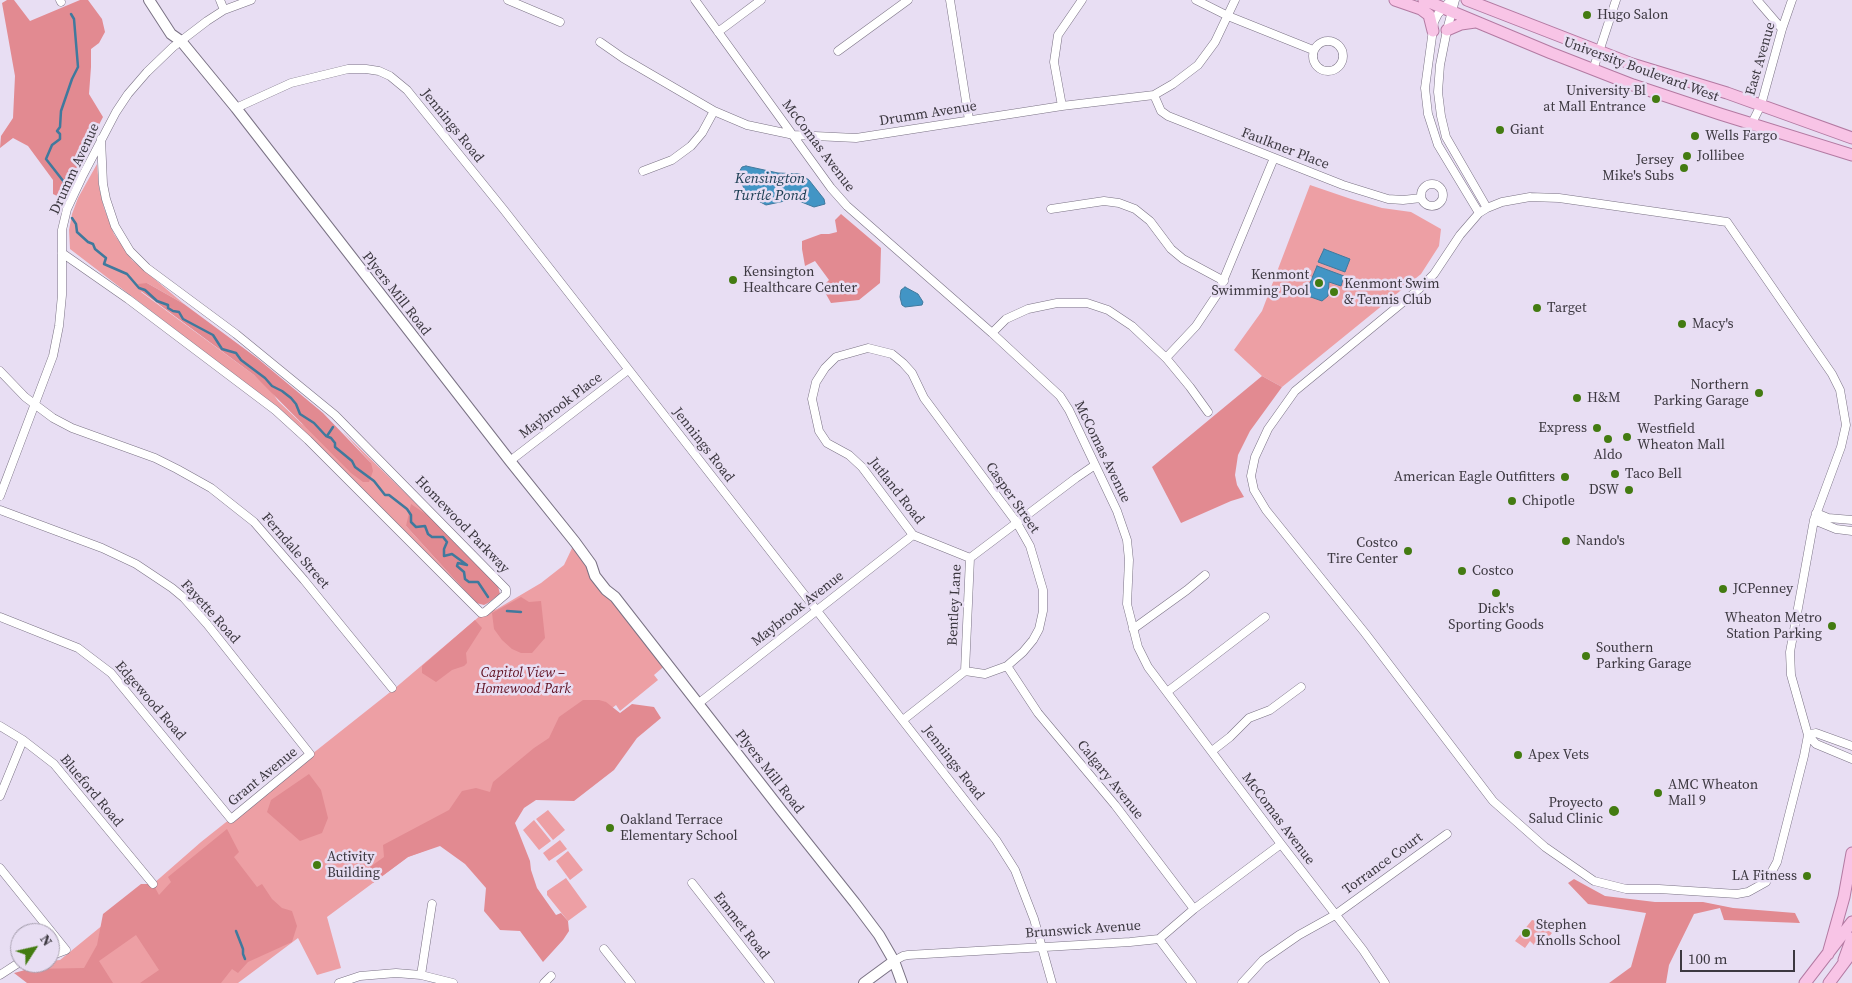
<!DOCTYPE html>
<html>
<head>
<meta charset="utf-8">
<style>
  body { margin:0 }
  #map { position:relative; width:1852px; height:983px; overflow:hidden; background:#e8def3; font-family:"Source Serif 4",serif }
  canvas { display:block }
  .north { position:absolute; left:10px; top:923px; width:50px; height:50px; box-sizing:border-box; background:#e8def3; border:1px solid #a39cab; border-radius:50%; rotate:55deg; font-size:14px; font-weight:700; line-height:20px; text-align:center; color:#3c3840 }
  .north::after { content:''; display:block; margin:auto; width:18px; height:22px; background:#437b11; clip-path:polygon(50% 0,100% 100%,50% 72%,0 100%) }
  .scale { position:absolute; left:1680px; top:950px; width:115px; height:22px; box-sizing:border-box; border:2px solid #3c3840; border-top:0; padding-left:6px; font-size:15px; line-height:18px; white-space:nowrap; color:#3c3840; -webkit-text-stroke:4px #e8def3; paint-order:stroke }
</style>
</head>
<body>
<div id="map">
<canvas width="1852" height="983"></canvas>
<div class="north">N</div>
<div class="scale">100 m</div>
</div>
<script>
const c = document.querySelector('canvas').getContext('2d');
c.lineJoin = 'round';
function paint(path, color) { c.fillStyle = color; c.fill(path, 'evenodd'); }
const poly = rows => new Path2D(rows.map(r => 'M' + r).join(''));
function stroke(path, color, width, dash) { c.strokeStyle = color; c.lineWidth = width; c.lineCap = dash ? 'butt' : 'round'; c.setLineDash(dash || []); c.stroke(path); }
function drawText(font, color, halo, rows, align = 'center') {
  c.font = font + ' "Source Serif 4",serif'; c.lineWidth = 5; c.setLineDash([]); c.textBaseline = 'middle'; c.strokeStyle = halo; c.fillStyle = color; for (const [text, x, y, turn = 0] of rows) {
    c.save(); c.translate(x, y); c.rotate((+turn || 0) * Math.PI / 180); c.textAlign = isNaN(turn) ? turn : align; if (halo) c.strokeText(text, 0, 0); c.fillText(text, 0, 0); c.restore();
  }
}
paint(poly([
  [97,164,99,187,104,208,114,234,132,260,184,304,147,283,141,292,254,375,270,389,278,401,302,424,371,463,343,432,430,517,406,526,476,603,319,447,271,403,70,249,69,230,72,214,78,198],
  [1310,185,1351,199,1382,208,1411,212,1441,229,1439,246,1421,274,1282,387,1262,376,1234,350,1262,311],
  [574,544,668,663,654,675,658,680,620,711,616,705,440,845,408,857,327,917,341,968,317,975,298,938,238,983,33,983,21,967,33,963,50,963,50,961,60,960,153,884,201,842,394,689,481,615,497,609,541,583,564,565],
  [548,810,565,830,553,840,536,819],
  [534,820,551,841,539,850,523,830],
  [560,840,567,849,549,861,543,853],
  [568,851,583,870,570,880,556,861],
  [566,878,587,907,568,921,547,895,547,891],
  [1532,920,1536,921,1552,933,1546,940,1543,939,1540,943,1537,941,1534,945,1530,941,1525,948,1515,941]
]), '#ed9fa4');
paint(poly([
  [7,0,14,0,30,21,80,0,88,0,102,19,105,32,99,43,91,49,91,67,89,94,103,117,61,198,53,194,53,180,28,146,13,138,0,148,1,136,13,118,15,76,2,3],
  [841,214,881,248,880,283,859,300,831,303,822,287,829,280,815,261,805,266,802,249,802,241,821,234,829,234,837,232,835,220],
  [147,283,184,304,257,358,323,413,371,463,373,471,369,482,363,482,351,473,254,375,141,291,138,284],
  [1262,376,1282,387,1250,431,1238,455,1235,475,1237,485,1244,497,1231,501,1181,523,1152,467],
  [411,504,430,517,498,586,500,594,488,603,484,605,476,603,406,526],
  [521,597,529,602,541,601,545,638,532,653,521,653,512,649,502,640,494,629,492,613],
  [475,620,482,628,466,653,467,663,464,666,452,670,436,682,422,673,422,666],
  [583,700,599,700,606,702,620,713,632,704,654,707,661,718,637,738,614,770,574,801,536,800,524,808,515,823,530,861,531,870,537,888,556,915,561,913,568,921,569,931,563,940,543,962,520,931,500,930,484,911,486,888,465,864,440,846,408,857,373,883,370,867,384,857,383,845,449,810,462,791,476,788,490,792,493,782,534,748,549,738,559,717],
  [309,774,321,790,328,818,322,833,300,841,267,812,271,800],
  [227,829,239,852,234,857,257,887,262,884,272,899,282,908,292,911,297,926,292,942,248,962,238,973,232,969,221,983,140,983,159,970,136,935,99,961,113,983,27,983,14,973,29,969,84,968,97,945,103,914,141,884,153,884,159,895,171,882,168,877],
  [1574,879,1605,896,1655,902,1703,902,1733,908,1795,913,1800,923,1724,920,1720,908,1694,914,1669,965,1666,983,1609,983,1631,967,1646,913,1588,904,1568,883]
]), '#e28a91');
const water = poly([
  [746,166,778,173,800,174,809,180,824,199,825,204,814,207,794,199,766,205,749,196,745,191,738,174,742,167,746,166],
  [1324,249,1350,259,1345,272,1318,262,1324,249],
  [1317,266,1344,276,1341,286,1329,282,1328,296,1322,301,1305,295,1317,266],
  [905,287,918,294,923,302,922,305,905,307,902,305,900,297,901,290,905,287]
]);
paint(water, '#4295c5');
stroke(water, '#40799d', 1);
stroke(poly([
  [64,182,46,159,52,145,60,139,60,134,57,131,60,127,61,111,72,79,78,67,74,19,71,14],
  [72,218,76,224,77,232,88,242,93,244,95,249,106,258,104,264,127,274,139,288,145,290,157,301,168,305,168,308,173,311,179,312,183,319,213,335,222,349,236,353,241,360,265,378,272,386,282,391,291,398,296,404,300,414,314,423,326,436,331,438,335,443,335,447,352,461,355,467,374,481,385,495,389,495,407,509,411,515,411,522,416,527,425,526,428,534,432,537,443,537,447,542,444,549,444,556,452,554,467,565,458,563,457,566,464,572,465,579,469,582,478,582,488,597],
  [327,436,333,427],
  [507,611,521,612],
  [236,931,243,949,243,954,245,959]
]), '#40799d', 2.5);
const street = poly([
  [60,0,61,2],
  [220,0,224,10],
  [508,0,560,22],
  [695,0,831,188,847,206,992,333,1060,396,1069,410,1117,511,1127,540,1129,560,1127,604,1138,647,1148,667,1281,844,1363,950,1385,983],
  [950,0,969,120],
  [1196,0,1228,16,1313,50],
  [1451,0,1438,14,1434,22,1425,88,1428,114,1438,145,1479,213],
  [1455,0,1447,30,1440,65,1438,92,1441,116,1446,137,1487,208],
  [1757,0,1782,29],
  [718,32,761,0],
  '1313 56a15 15 0 1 1 30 0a15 15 0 1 1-30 0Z',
  [600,42,623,58,714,111,747,125,794,135,856,138,1062,106,1154,95,1173,84,1198,65,1215,42,1235,0],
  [838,51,908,0],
  [1593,70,1616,0],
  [1154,95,1161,111,1168,116,1343,185,1388,199,1403,200,1421,198],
  [1062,106,1054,62,1058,35,1082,0],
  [236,108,291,83,348,69,366,69,379,71,390,76,407,90,504,210,996,840,1015,870,1034,919,1052,983],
  [1752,123,1761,105,1782,29,1792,0],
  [643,171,672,160,691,146,702,133,714,111],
  '1421 195a11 11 0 1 1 22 0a11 11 0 1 1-22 0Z',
  [1530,197,1559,198,1727,222,1832,374,1840,390,1846,425,1841,447,1814,520,1790,652,1791,675,1808,735,1804,756,1777,862,1766,882,1748,892,1737,894,1659,889,1626,889,1594,881,1545,847,1493,801,1365,633,1266,510,1254,490,1251,476,1255,457,1268,429,1295,391,1419,289,1434,274,1460,235,1479,213,1487,208,1502,202,1530,197],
  [1051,209,1104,201,1119,203,1135,209,1150,221,1171,249,1183,259,1224,281],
  [62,253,128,299,275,410,308,440,481,613,485,612,506,594,506,589,335,415,236,334,147,268,130,251,115,226,106,199,103,184,101,139],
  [992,333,1006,319,1028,309,1057,303,1087,303,1108,310,1132,326,1166,358,1190,387,1208,412],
  [1166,358,1196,326,1218,293,1274,158],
  [0,371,25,397,53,418,72,428,155,458,177,469,211,488,254,522,304,580,392,688],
  [510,461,628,370],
  [0,496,53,356,59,326,62,295,62,230,67,209,82,177,116,112,128,94,147,72,173,47,207,21,224,10,251,0],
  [0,510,102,548,136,564,172,588,184,598,207,624,310,754,231,819,111,673,78,648,0,617],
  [1816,513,1828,518,1852,520],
  [1814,520,1836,529,1852,531],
  [970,558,1076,478,1095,465],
  [1133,629,1187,590,1205,575],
  [1007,666,1038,713,1115,805,1194,909],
  [965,671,985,674,1007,666,1023,652,1033,640,1039,629,1043,611,1043,590,1030,546,1017,523,924,398,912,373,903,363,892,354,868,348,836,357,825,368,816,382,812,399,819,431,827,443,849,455,862,467,913,535,970,558],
  [1167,692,1265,617],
  [699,703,913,535],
  [903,720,965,671,970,558],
  [0,726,23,740,54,764,153,884],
  [1808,735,1816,744,1852,759],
  [1808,735,1816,733,1852,746],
  [1212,751,1230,737,1249,718,1270,710,1301,687],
  [0,796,23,740],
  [0,868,66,950,50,956],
  [692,883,770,983],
  [1159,939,1192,983],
  [604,949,631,983],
  [894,961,903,956,908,955,1130,942,1159,939,1194,909,1281,844],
  [0,975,20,962],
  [421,975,432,904],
  [339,983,360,976,396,973,421,975,453,983],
  [544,983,551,976],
  [1242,983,1263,960,1299,935,1335,915,1447,834]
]);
const secondary = poly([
  [149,0,171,34,181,41,236,108,510,461,575,542,591,564,595,576,606,590,615,597,781,810,855,903,879,935,894,961,902,983],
  [864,983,894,961]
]);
const primary = poly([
  [1395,0,1421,9,1429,15,1433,31],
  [1424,0,1551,53,1633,85,1720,114,1852,155],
  [1467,0,1632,64,1727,93,1852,138],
  [1447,30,1461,24,1475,22],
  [1828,954,1844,897,1852,853],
  [1844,960,1852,938],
  [1805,983,1852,922],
  [1829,983,1852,952]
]);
stroke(street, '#7a7284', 9);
stroke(secondary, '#7a7284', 12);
stroke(primary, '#b37aa2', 13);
stroke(street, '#fff', 8);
stroke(secondary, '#fff', 10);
stroke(primary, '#f8c4e6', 11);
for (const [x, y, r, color] of [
  [1587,15,5,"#437b11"],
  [1656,99,5,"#437b11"],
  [1500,130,5,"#437b11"],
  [1695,136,5,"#437b11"],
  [1687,156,5,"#437b11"],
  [1684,168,5,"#437b11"],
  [733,280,5,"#437b11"],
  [1319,283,5,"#437b11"],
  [1334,292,5,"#437b11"],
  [1537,308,5,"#437b11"],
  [1682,324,5,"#437b11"],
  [1759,393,5,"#437b11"],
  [1577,398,5,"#437b11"],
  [1597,428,5,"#437b11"],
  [1627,437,5,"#437b11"],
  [1608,439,5,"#437b11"],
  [1615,474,5,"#437b11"],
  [1565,477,5,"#437b11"],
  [1629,490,5,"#437b11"],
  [1512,501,5,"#437b11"],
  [1566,541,5,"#437b11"],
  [1408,551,5,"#437b11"],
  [1462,571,5,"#437b11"],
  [1723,589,5,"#437b11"],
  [1496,593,5,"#437b11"],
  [1832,626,5,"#437b11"],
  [1586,656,5,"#437b11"],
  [1518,755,5,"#437b11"],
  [1658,793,5,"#437b11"],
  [1614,811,6,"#437b11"],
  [610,828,5,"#437b11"],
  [317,865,5,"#437b11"],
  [1807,876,5,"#437b11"],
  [1526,933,5,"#437b11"]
]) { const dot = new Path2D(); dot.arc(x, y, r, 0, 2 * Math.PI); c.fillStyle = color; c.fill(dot); stroke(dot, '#e8def3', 2); }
drawText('14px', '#3c3840', '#e8def3', [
  ["Hugo Salon",1597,15],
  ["University Bl",1646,91,"right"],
  ["at Mall Entrance",1646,107,"right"],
  ["Giant",1510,130],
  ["Wells Fargo",1705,136],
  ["Jollibee",1697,156],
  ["Jersey",1674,160,"right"],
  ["Mike's Subs",1674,176,"right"],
  ["Kensington",743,272],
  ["Healthcare Center",743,288],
  ["Kenmont",1309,275,"right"],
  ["Swimming Pool",1309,291,"right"],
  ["Kenmont Swim",1344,284],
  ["& Tennis Club",1344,300],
  ["Target",1547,308],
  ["Macy's",1692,324],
  ["Northern",1749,385,"right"],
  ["Parking Garage",1749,401,"right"],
  ["H&M",1587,398],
  ["Express",1587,428,"right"],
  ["Westfield",1637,429],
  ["Wheaton Mall",1637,445],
  ["Aldo",1608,455,"center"],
  ["Taco Bell",1625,474],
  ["American Eagle Outfitters",1555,477,"right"],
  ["DSW",1619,490,"right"],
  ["Chipotle",1522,501],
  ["Nando's",1576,541],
  ["Costco",1398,543,"right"],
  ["Tire Center",1398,559,"right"],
  ["Costco",1472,571],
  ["JCPenney",1733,589],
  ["Dick's",1496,609,"center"],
  ["Sporting Goods",1496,625,"center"],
  ["Wheaton Metro",1822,618,"right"],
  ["Station Parking",1822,634,"right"],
  ["Southern",1596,648],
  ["Parking Garage",1596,664],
  ["Apex Vets",1528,755],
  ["AMC Wheaton",1668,785],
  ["Mall 9",1668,801],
  ["Proyecto",1603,803,"right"],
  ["Salud Clinic",1603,819,"right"],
  ["Oakland Terrace",620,820],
  ["Elementary School",620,836],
  ["Activity",327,857],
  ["Building",327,873],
  ["LA Fitness",1797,876,"right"],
  ["Stephen",1536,925],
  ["Knolls School",1536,941]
], 'left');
drawText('14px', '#3c3840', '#e8def3', [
  ["East Avenue",1761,59,-74],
  ["University Boulevard West",1641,70,20],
  ["Drumm Avenue",928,114,-9],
  ["Jennings Road",452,126,51],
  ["McComas Avenue",818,146,53],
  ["Faulkner Place",1285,149,21],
  ["Drumm Avenue",75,169,-65],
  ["Plyers Mill Road",396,294,52],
  ["Maybrook Place",561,406,-37],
  ["Jennings Road",703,445,52],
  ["McComas Avenue",1102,452,64],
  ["Jutland Road",896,491,52],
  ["Casper Street",1012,498,55],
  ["Homewood Parkway",462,525,46],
  ["Ferndale Street",295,551,49],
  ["Bentley Lane",955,605,-87],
  ["Maybrook Avenue",798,609,-38],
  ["Fayette Road",210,612,48],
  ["Edgewood Road",150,701,49],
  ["Jennings Road",953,763,52],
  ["Plyers Mill Road",769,772,52],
  ["Grant Avenue",263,777,-39],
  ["Calgary Avenue",1110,780,51],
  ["Blueford Road",91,791,50],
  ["McComas Avenue",1278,819,53],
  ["Torrance Court",1383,864,-36],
  ["Emmet Road",741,926,52],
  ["Brunswick Avenue",1083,930,-4]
]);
drawText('italic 14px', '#5d0e1f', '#e8def3', [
  ["Capitol View –",523,673],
  ["Homewood Park",523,689]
]);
drawText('italic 15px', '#183b51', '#e8def3', [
  ["Kensington",770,179],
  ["Turtle Pond",770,196]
]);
</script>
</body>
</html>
